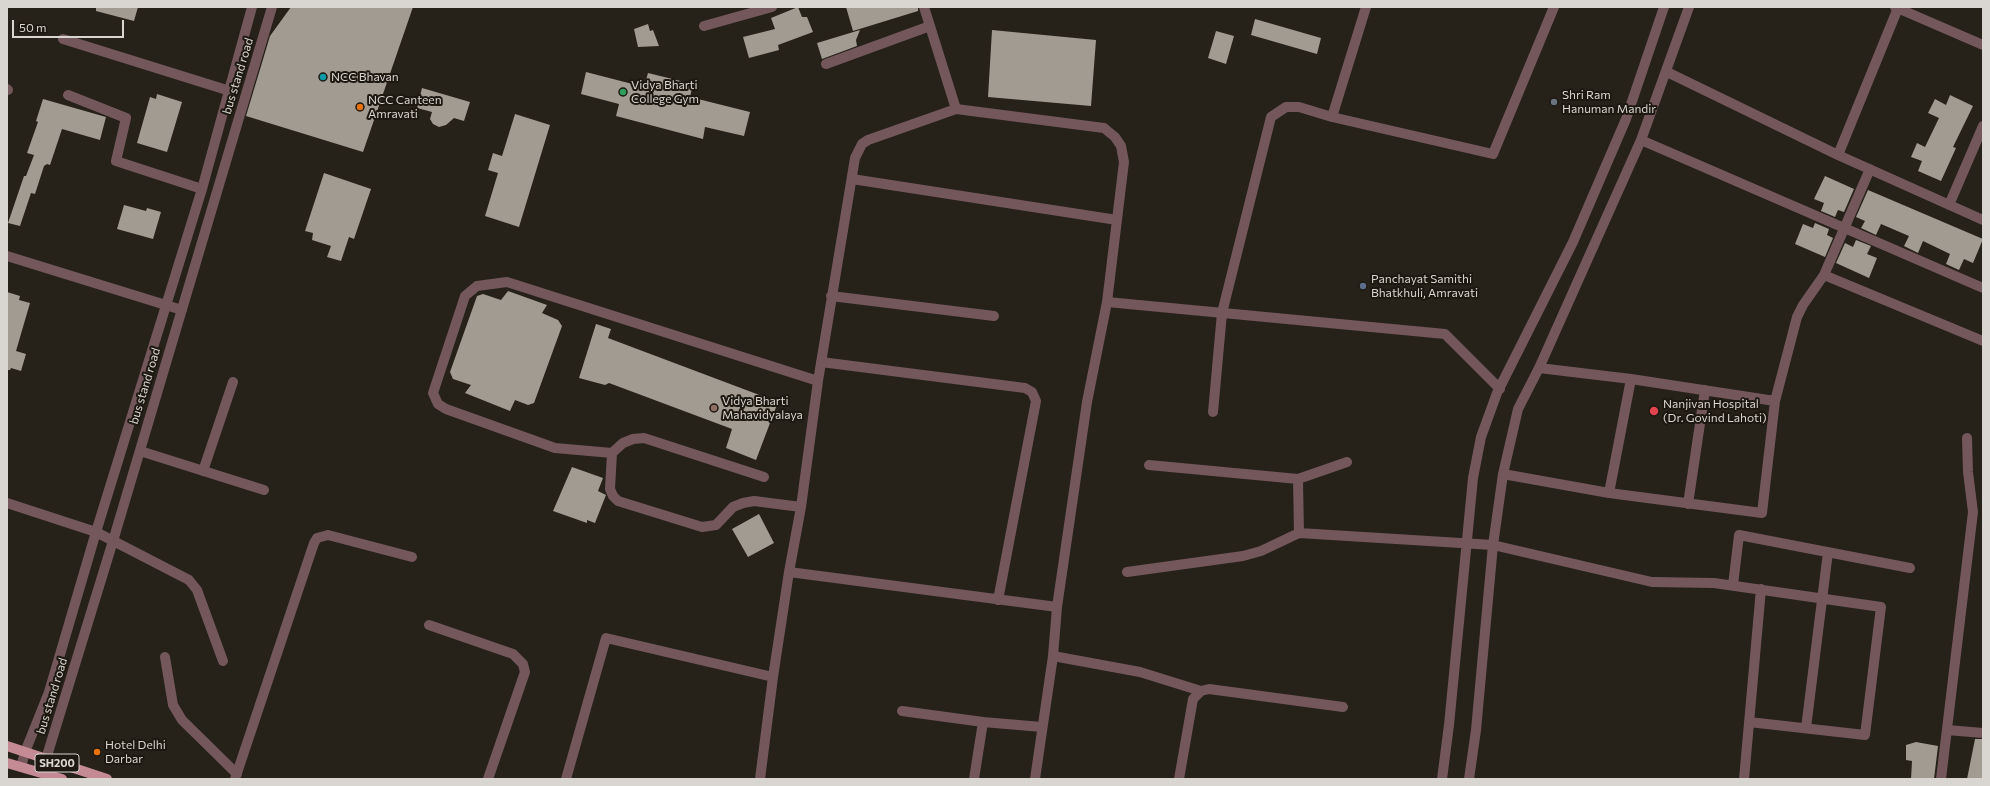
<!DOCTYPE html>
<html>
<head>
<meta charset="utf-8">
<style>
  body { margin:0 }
  #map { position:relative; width:1990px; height:786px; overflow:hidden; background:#262119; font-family:Commissioner,sans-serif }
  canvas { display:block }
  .frame { position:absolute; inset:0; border:8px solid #d9d5d0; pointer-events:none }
  .scale { position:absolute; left:12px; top:20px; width:112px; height:18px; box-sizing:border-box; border:2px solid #d9d5d0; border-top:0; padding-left:5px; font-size:12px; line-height:14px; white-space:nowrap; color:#d9d5d0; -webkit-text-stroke:3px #1d1810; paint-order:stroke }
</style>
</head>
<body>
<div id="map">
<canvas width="1990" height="786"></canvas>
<div class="frame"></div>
<div class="scale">50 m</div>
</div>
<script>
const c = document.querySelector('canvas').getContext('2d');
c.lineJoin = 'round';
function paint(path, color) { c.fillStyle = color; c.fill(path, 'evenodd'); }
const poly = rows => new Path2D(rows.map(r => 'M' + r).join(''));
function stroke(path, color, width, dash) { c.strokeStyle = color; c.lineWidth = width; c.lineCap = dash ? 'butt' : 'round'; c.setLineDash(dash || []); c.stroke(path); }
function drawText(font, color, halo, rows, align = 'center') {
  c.font = font + ' Commissioner,sans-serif'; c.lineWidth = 4; c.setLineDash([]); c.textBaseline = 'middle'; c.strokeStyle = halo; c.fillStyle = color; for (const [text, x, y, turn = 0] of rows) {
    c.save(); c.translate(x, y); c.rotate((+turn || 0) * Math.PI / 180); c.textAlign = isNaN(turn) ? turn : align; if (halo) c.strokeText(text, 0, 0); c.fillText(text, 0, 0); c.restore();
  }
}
paint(poly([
  [96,7,138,7,134,21,96,11],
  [291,7,413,7,363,152,246,116,270,36],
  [798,7,802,17,807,17,813,32,778,45,779,50,749,58,743,37,775,29,771,18],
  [846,7,918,7,918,11,853,31],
  [1255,19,1321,38,1317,54,1251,35],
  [648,24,650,31,653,30,659,46,638,47,634,29],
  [860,30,856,40,857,46,822,59,817,43],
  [992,30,1096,40,1091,106,988,97],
  [1216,31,1234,36,1226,64,1208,58],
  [586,72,644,87,648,73,693,84,690,97,750,112,744,136,705,127,703,139,616,116,619,104,581,94],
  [422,88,470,102,464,121,454,118,446,125,439,127,433,124,430,119,432,112,417,108],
  [157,94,182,102,167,152,137,143,150,97,156,99],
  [1950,95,1973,106,1953,147,1956,148,1941,181,1918,171,1922,161,1911,157,1917,143,1925,147,1939,118,1928,113,1935,99,1946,105],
  [43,99,106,117,100,140,62,129,50,165,47,164,44,166,35,194,31,193,20,226,8,223,24,176,26,176,34,155,27,153,38,122,36,121],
  [515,114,550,125,519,227,485,216,498,173,488,170,493,153,502,156],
  [324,173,371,189,354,239,349,237,341,261,327,257,331,246,312,240,313,233,305,231],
  [1825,176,1854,189,1844,212,1838,210,1835,217,1821,211,1824,203,1814,199],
  [1868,190,1983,239,1973,263,1964,259,1959,270,1946,264,1950,254,1923,241,1918,253,1904,246,1909,236,1881,224,1876,235,1861,228,1865,221,1856,217],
  [124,205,146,211,147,208,161,212,153,239,117,229],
  [1815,223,1829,229,1827,235,1833,238,1825,257,1795,244,1803,224,1813,228],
  [1856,240,1871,246,1867,254,1877,258,1869,278,1836,263,1845,243,1853,247],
  [508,291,547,305,542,313,558,320,562,326,534,403,528,405,515,400,510,411,465,393,471,385,453,379,450,372,477,296,483,294,501,300],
  [7,292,20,296,19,300,30,303,16,351,26,354,21,371,11,368,10,370,7,370],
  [596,324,611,329,608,338,778,402,756,460,726,448,732,429,609,383,605,385,579,378],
  [572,467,603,478,598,491,606,495,595,523,587,520,587,523,553,511],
  [759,514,774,543,748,557,732,529],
  [1975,739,1983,739,1983,779,1967,779],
  [1916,742,1938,746,1934,779,1911,779,1912,761,1906,760,1906,745]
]), '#a19b91');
stroke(poly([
  [924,7,956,109],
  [1895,7,1983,45],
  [704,26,772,7],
  [63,39,230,91],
  [826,64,930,26],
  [1667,72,1838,155,1983,220],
  [7,89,8,90],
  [68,95,126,118,116,161,202,189],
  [1332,117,1366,7],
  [1641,140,1983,288],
  [1838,155,1898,8],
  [852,179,1117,220],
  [1949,205,1983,126],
  [7,256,182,310],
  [1824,275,1983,341],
  [831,296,994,316],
  [1107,302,1445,334,1500,389],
  [821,362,1025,388,1032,392,1036,401,998,600],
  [1539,368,1631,379,1775,401],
  [1213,412,1222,313,1271,117,1286,107,1299,107,1332,117,1493,154,1554,7],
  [140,451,264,490],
  [612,453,555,448,446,409,438,404,433,393,465,296,477,286,507,282,818,381],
  [1149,465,1298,479,1347,462],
  [203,471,233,382],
  [1503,474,1609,493,1762,513,1775,401,1797,317,1803,305,1824,275,1870,169],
  [764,477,644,438,633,439,623,443,612,453,610,489,613,496,618,501,702,527,716,525,733,507,743,503,754,501,801,507],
  [1298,479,1299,533],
  [1609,493,1631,379],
  [7,503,96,532,189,580,197,590,223,661],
  [1688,504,1705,390],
  [789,572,1057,607],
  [1127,572,1243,556,1261,551,1299,533,1493,545,1652,582,1714,583,1881,607,1865,735,1749,722],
  [1733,585,1739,535,1910,568],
  [429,625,513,654,523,664,525,672,488,779],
  [1053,656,1140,672,1201,691],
  [165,657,173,705,182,720,237,774],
  [902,711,983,722,1042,727],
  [1806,728,1828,552],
  [1947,730,1983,733],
  [21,767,25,752,49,692,96,532,202,189,252,7],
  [42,772,113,541,272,7],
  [235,779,314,543,317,538,328,535,412,557],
  [566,779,606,638,773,677],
  [760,779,773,677,789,572,801,507,818,381,855,158,862,144,868,140,956,109,1104,128,1115,137,1121,146,1124,162,1107,302,1087,402,1057,607,1053,656,1035,779],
  [974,779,983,722],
  [1179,779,1193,699,1201,691,1209,689,1343,707],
  [1442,779,1449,725,1473,478,1481,437,1497,393,1573,242,1626,119,1664,7],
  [1469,779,1476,730,1493,545,1503,474,1518,409,1539,368,1641,140,1689,7],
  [1744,779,1761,589],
  [1941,779,1973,512,1968,472,1967,438]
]), '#73575b', 10);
stroke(poly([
  [7,746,107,779],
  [7,763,62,779]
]), '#c48b94', 10);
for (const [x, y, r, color] of [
  [323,77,4,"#0f9aa8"],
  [623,92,4,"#2e9e5b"],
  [1554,102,4,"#6b7280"],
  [360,107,4,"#e8710a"],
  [1363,286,4,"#5c6f8a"],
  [714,408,4,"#8d6e63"],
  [1654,411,5,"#e0444e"],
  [97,752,4,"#e8710a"]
]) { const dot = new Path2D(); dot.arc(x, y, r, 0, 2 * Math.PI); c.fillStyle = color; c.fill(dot); stroke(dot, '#1d1810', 1.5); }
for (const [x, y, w] of [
  [57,763,44]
]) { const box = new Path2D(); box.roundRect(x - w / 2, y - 9, w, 18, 3); c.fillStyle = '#1d1810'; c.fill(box); stroke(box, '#d9d5d0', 1); }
drawText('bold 11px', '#d9d5d0', null, [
  ["SH200",57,763]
]);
drawText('12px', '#d9d5d0', '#1d1810', [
  ["bus stand road",238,76,-73],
  ["bus stand road",145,386,-73],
  ["bus stand road",52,696,-73]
]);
drawText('12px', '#d9d5d0', '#1d1810', [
  ["NCC Bhavan",331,77],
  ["Vidya Bharti",631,85],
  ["College Gym",631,99],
  ["Shri Ram",1562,95],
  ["Hanuman Mandir",1562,109],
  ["NCC Canteen",368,100],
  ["Amravati",368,114],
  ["Panchayat Samithi",1371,279],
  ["Bhatkhuli, Amravati",1371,293],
  ["Vidya Bharti",722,401],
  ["Mahavidyalaya",722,415],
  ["Nanjivan Hospital",1663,404],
  ["(Dr. Govind Lahoti)",1663,418],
  ["Hotel Delhi",105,745],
  ["Darbar",105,759]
], 'left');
</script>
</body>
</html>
